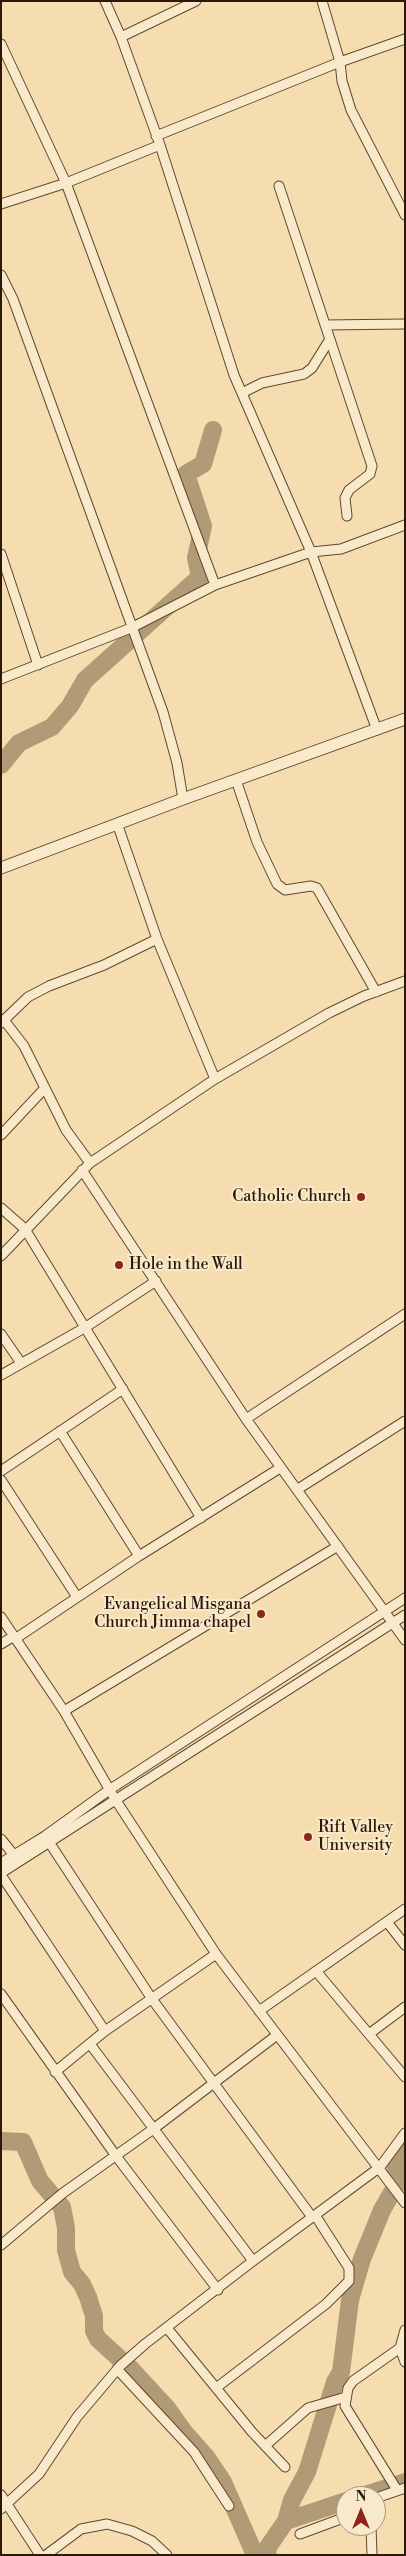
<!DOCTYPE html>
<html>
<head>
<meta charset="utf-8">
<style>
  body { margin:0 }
  #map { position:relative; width:406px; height:2556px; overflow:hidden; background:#f6ddaf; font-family:"Libre Bodoni",serif }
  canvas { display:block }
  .frame { position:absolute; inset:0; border:2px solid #2b1807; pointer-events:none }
  .north { position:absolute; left:336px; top:2486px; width:50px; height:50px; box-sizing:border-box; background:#f9e9cb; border:1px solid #a7957d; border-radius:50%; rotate:0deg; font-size:14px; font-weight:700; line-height:20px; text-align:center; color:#2b1807 }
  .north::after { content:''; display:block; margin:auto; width:18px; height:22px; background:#8f2418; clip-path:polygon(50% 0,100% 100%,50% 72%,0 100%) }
</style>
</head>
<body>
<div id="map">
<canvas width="406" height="2556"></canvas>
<div class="frame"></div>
<div class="north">N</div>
</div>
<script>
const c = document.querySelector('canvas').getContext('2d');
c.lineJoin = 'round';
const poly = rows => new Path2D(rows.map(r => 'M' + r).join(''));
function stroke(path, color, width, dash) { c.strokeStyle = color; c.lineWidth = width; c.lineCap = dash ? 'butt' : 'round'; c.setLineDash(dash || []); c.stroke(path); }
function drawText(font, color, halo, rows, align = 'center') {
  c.font = font + ' "Libre Bodoni",serif'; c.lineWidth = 4; c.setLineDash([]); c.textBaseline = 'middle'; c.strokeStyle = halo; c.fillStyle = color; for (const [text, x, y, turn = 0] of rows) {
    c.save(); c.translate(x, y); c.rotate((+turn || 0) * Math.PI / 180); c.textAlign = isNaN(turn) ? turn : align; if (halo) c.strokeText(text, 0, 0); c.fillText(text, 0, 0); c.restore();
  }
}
stroke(poly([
  [1,765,19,743,52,727,70,706,85,680,200,577,196,558,203,526,186,474,203,464,213,430],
  [1,2141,23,2142,40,2181,62,2207,66,2228,66,2250,72,2272,82,2284,88,2297,94,2316,94,2331,98,2339,131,2369,167,2408,184,2432,207,2458,223,2482,255,2555],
  [362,2496,405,2482],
  [286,2521,346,2501],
  [267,2555,268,2547,286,2521,292,2500,307,2472,335,2382,341,2372,350,2300,362,2259,382,2210,398,2182,395,2164,405,2146]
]), '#b19a76', 18);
const minor = poly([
  [105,1,121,37,160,145,234,375,311,552,377,730],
  [322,1,340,62,342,81,351,110,405,215],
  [121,37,196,1],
  [1,44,66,183,215,585],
  [156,136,340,62,405,39],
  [279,186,372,466,370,474,349,490,345,498,347,516],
  [1,204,66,183,160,145],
  [1,275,13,299,163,712,177,763,183,799],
  [325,325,405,324],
  [242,393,262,383,304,374,312,368,330,339],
  [1,554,38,665],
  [1,679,131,628,215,585,311,552,341,549,405,525],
  [236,780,257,842,277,884,285,890,311,886,317,888,376,992],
  [118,826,157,939,215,1079],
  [4,1020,24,1046,66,1130,90,1163],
  [1,1023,28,997,49,986,104,965,157,939],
  [1,1135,45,1088],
  [82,1170,246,1419,405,1640],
  [1,1208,25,1229,201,1518],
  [1,1256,90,1163,215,1079,329,1013,364,996,405,981],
  [1,1334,21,1363],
  [1,1375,86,1327,156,1281],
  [246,1419,405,1314],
  [60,1431,139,1556],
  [1,1471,123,1389],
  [1,1480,77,1597],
  [298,1489,405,1421],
  [1,1617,64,1711,115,1799,216,1954,405,2203],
  [15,1639,139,1556,280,1468],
  [1,1644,14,1636],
  [64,1711,338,1546],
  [1,1839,17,1859],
  [47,1839,152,1999,312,2217],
  [1,1863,45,1836,109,1790,405,1598],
  [1,1873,405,1615],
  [1,1875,105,2031],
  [387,1922,405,1945],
  [316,1971,405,2077],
  [1,1994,116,2156,218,2290],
  [259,2011,405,1909],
  [369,2034,405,2007],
  [90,2044,253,2261],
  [55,2072,105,2031,216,1954],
  [1,2245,63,2193,152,2130,277,2035],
  [167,2328,252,2432,285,2467],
  [405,2330,400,2348,405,2362],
  [117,2369,194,2452,229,2506],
  [216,2388,326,2304,349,2281,349,2268,315,2215],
  [265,2446,308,2408,346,2397],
  [397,2490,345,2406,348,2388,353,2381,400,2348],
  [1,2495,40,2555],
  [376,2498,405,2488],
  [1,2509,39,2474,77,2417,120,2366,145,2344,253,2261,380,2167,405,2133],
  [371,2526,372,2555],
  [300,2534,346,2517],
  [46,2555,81,2529,107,2524,132,2531,152,2541,167,2555]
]);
const tertiary = poly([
  [1,868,183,799,405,719]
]);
stroke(minor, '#5e4931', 11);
stroke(tertiary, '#5e4931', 13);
stroke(minor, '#f9e9cb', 9);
stroke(tertiary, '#f9e9cb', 11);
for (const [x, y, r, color] of [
  [361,1197,5,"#8f2418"],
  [119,1265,5,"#8f2418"],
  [261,1614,5,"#8f2418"],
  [308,1837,5,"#8f2418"]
]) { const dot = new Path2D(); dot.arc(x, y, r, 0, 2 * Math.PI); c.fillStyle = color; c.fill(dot); stroke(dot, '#f9e9cb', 2); }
drawText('16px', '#2b1807', '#f9e9cb', [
  ["Catholic Church",351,1197],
  ["Hole in the Wall",129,1265,"left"],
  ["Evangelical Misgana",251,1605],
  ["Church Jimma chapel",251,1623],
  ["Rift Valley",318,1828,"left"],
  ["University",318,1846,"left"]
], 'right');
</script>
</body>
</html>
